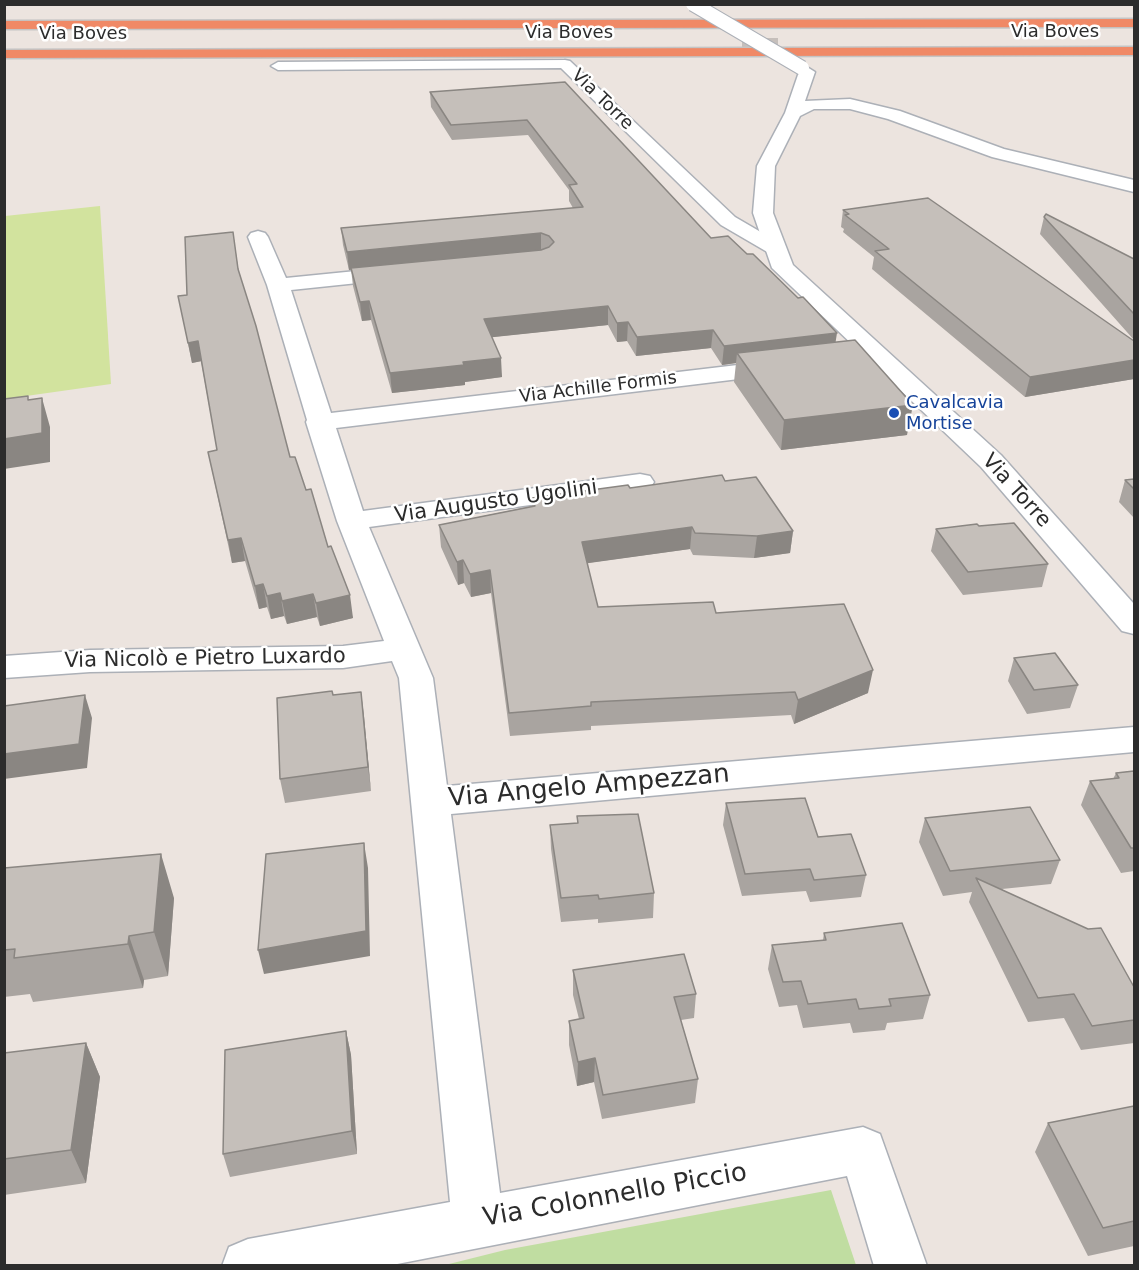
<!DOCTYPE html>
<html>
<head>
<meta charset="utf-8">
<style>
  body { margin:0 }
  #map { position:relative; width:1139px; height:1270px; overflow:hidden; background:#ece4df; font-family:"DejaVu Sans",sans-serif }
  canvas { display:block }
  .frame { position:absolute; inset:0; border:6px solid #2c2c2c; pointer-events:none }
</style>
</head>
<body>
<div id="map">
<canvas width="1139" height="1270"></canvas>
<div class="frame"></div>
</div>
<script>
const c = document.querySelector('canvas').getContext('2d');
c.lineJoin = 'round';
function paint(path, color) { c.fillStyle = color; c.fill(path, 'evenodd'); }
const poly = rows => new Path2D(rows.map(r => 'M' + r).join(''));
function stroke(path, color, width, dash) { c.strokeStyle = color; c.lineWidth = width; c.lineCap = dash ? 'butt' : 'round'; c.setLineDash(dash || []); c.stroke(path); }
function drawText(font, color, halo, rows, align = 'center') {
  c.font = font + ' "DejaVu Sans",sans-serif'; c.lineWidth = 5; c.setLineDash([]); c.textBaseline = 'middle'; c.strokeStyle = halo; c.fillStyle = color; for (const [text, x, y, turn = 0] of rows) {
    c.save(); c.translate(x, y); c.rotate((+turn || 0) * Math.PI / 180); c.textAlign = isNaN(turn) ? turn : align; if (halo) c.strokeText(text, 0, 0); c.fillText(text, 0, 0); c.restore();
  }
}
paint(poly([
  [831,1190,856,1265,445,1265,505,1250]
]), '#c0dda1');
paint(poly([
  [100,206,111,384,5,399,5,216]
]), '#d2e39e');
stroke(poly([
  [742,45,783,45]
]), '#c6bfbb', 14, [14, 8]);
const street = poly([
  [565,60,570,61,735,217,783,245,786,249,783,253,776,255,769,253,721,225,561,68,278,70,271,66,278,62,565,60],
  [258,231,265,233,268,237,286,278,396,267,404,268,407,273,404,278,396,279,291,290,331,413,780,360,789,362,792,367,789,372,780,374,336,428,363,511,640,474,650,476,654,482,650,488,640,490,369,527,433,678,447,786,1134,727,1134,752,451,814,500,1193,863,1127,880,1134,927,1266,874,1266,847,1176,387,1266,222,1266,229,1247,248,1239,450,1202,399,678,392,661,343,668,90,672,4,678,4,656,90,650,343,646,384,641,337,521,306,422,307,420,267,285,248,237,251,233,258,231]
]);
const secondary = poly([
  [807,67,815,72,805,101,850,99,900,111,1004,149,1134,180,1134,192,992,157,888,119,850,109,814,109,800,116,775,166,773,213,793,265,1001,455,1134,604,1134,634,1122,631,981,467,772,268,753,213,757,166,785,113,799,72,807,67]
]);
const highway = poly([
  [1134,19,1134,27,4,29,4,21,1134,19],
  [1134,47,1134,55,4,58,4,50,1134,47]
]);
stroke(street, '#acb0b7', 3);
stroke(secondary, '#acb0b7', 3);
stroke(highway, '#c4c4c4', 3);
paint(street, '#fff');
paint(secondary, '#fff');
paint(highway, '#f08966');
const secondaryBridge = poly([
  [693,4,802,68]
]);
stroke(secondaryBridge, '#acb0b7', 16, []);
stroke(secondaryBridge, '#fff', 14);
paint(poly([
  [565,82,711,238,836,342,907,435,781,450,734,382,736,363,722,365,711,348,636,356,627,341,617,342,608,325,492,337,502,377,465,382,465,385,392,393,371,320,362,321,353,286,351,269,349,270,343,245,341,228,573,208,569,201,569,190,528,135,452,140,431,107,430,92],
  [843,210,1134,379,1025,397,872,269,874,257,843,232,844,229,841,227],
  [1044,217,1134,259,1134,340,1040,234],
  [233,232,239,274,290,457,306,490,328,547,353,618,320,626,317,617,287,624,284,616,271,619,267,607,259,609,245,561,232,563,208,452,217,450,201,361,192,363,178,296,187,295],
  [1134,479,1134,518,1119,502,1125,480],
  [725,481,793,531,790,553,754,558,693,555,690,549,587,563,598,607,716,613,868,693,794,724,791,715,591,726,591,730,510,736,491,593,471,597,464,583,458,585,441,547,439,525,532,506,532,498,630,488],
  [979,526,1048,564,1042,587,963,595,931,551,936,529],
  [1014,658,1078,685,1070,708,1027,714,1008,681],
  [361,692,371,791,285,803,280,779,333,695],
  [1134,771,1134,871,1121,873,1081,805,1090,781,1113,779,1116,773],
  [726,803,818,837,866,875,861,897,810,902,806,891,742,896,723,825],
  [577,816,654,893,653,918,598,923,598,919,561,922,551,849,550,825,577,823],
  [925,818,1060,860,1051,884,1002,889,1134,987,1134,1043,1081,1050,1064,1018,1028,1022,969,902,972,892,943,896,919,842],
  [4,868,174,898,168,976,144,980,143,988,33,1002,30,994,4,997],
  [824,933,930,995,923,1019,887,1023,885,1030,853,1033,850,1023,803,1028,797,1005,779,1007,768,969,772,945,823,940],
  [573,970,696,994,694,1018,681,1020,698,1079,695,1103,602,1119,594,1082,577,1086,569,1045,569,1021,579,1019,573,995],
  [346,1031,351,1055,357,1154,230,1177,223,1154],
  [86,1043,100,1077,86,1183,4,1195,4,1053],
  [1134,1106,1134,1246,1088,1256,1035,1152,1048,1123]
]), '#a9a4a0');
paint(poly([
  [541,233,541,251,349,270,347,252],
  [369,301,371,320,362,321,360,302],
  [608,306,608,325,485,338,484,319],
  [628,322,627,341,617,342,617,323],
  [713,330,711,348,636,356,637,337],
  [837,333,834,352,737,353,736,363,722,365,724,346],
  [198,341,202,361,192,363,188,343],
  [501,358,502,377,465,382,465,385,392,393,390,373,463,362],
  [1134,360,1134,379,1025,397,1030,377],
  [42,398,50,427,50,462,4,469,4,439],
  [913,405,907,435,781,450,784,420],
  [692,527,690,549,582,564,582,542],
  [793,531,790,553,754,558,757,536],
  [241,538,245,561,232,563,228,540],
  [463,560,464,583,458,585,457,562],
  [490,570,491,593,471,597,470,574],
  [263,584,267,607,259,609,255,586],
  [280,593,284,616,271,619,267,596],
  [313,594,317,617,287,624,282,601],
  [350,595,353,618,320,626,316,603],
  [873,670,868,693,794,724,798,700],
  [361,692,364,716,371,791,368,767],
  [85,695,92,718,87,768,4,779,4,754],
  [364,843,368,868,370,956,264,974,258,950],
  [161,854,174,898,168,976,154,932],
  [129,936,144,980,143,988,128,944],
  [346,1031,351,1055,357,1154,352,1131],
  [86,1043,100,1077,86,1183,71,1150],
  [595,1058,594,1082,577,1086,578,1062]
]), '#8a8682');
const building = poly([
  [565,82,711,238,728,236,747,254,753,254,798,298,803,297,837,333,724,346,713,330,637,337,628,322,617,323,608,306,484,319,501,358,463,362,464,365,390,373,369,301,360,302,351,268,541,250,549,247,554,242,549,236,541,233,347,252,341,228,583,207,569,185,577,184,527,120,451,125,430,92,565,82],
  [928,198,1134,341,1134,360,1030,377,875,251,889,249,845,215,849,214,843,210,928,198],
  [1046,214,1134,259,1134,314,1044,217,1046,214],
  [233,232,238,269,256,326,290,457,295,457,306,490,311,489,328,547,331,546,350,595,316,603,313,594,282,601,280,593,267,596,263,584,255,586,241,538,228,540,208,452,217,450,198,341,188,343,178,296,187,295,185,237,233,232],
  [855,340,913,405,784,420,737,353,855,340],
  [28,396,28,400,42,398,42,433,4,439,4,399,28,396],
  [722,475,725,481,756,477,793,531,757,536,695,533,692,527,582,542,598,607,713,602,716,613,844,604,873,670,798,700,795,692,591,702,591,706,509,713,490,570,470,574,463,560,457,562,439,525,535,506,532,498,628,485,630,488,722,475],
  [1134,479,1134,489,1125,480,1134,479],
  [1014,523,1048,564,968,572,936,529,977,524,979,526,1014,523],
  [1055,653,1078,685,1034,690,1014,658,1055,653],
  [332,691,333,695,361,692,368,767,280,779,277,698,332,691],
  [85,695,79,744,4,754,4,706,85,695],
  [1134,771,1134,848,1131,848,1090,781,1119,778,1116,773,1134,771],
  [805,798,818,837,851,834,866,875,814,880,810,869,745,874,726,803,805,798],
  [1030,807,1060,860,950,871,925,818,1030,807],
  [638,814,654,893,599,899,598,895,561,898,550,825,578,823,577,816,638,814],
  [364,843,366,931,258,950,266,854,364,843],
  [161,854,154,932,129,936,128,944,14,958,15,949,4,950,4,868,161,854],
  [976,878,1088,929,1101,928,1134,987,1134,1020,1092,1026,1074,994,1038,998,976,878],
  [902,923,930,995,889,999,891,1006,859,1009,856,999,808,1004,801,981,783,982,772,945,826,940,824,933,902,923],
  [684,954,696,994,674,997,698,1079,603,1095,595,1058,578,1062,569,1021,584,1018,573,970,684,954],
  [346,1031,352,1131,223,1154,225,1050,346,1031],
  [86,1043,71,1150,4,1159,4,1053,86,1043],
  [1134,1106,1134,1221,1103,1228,1048,1123,1134,1106]
]);
paint(building, '#c5bfba');
stroke(building, '#8a8682', 1.5);
for (const [x, y, r, color] of [
  [894,413,6,"#1a4fb4"]
]) { const dot = new Path2D(); dot.arc(x, y, r, 0, 2 * Math.PI); c.fillStyle = color; c.fill(dot); stroke(dot, '#fff', 2); }
drawText('18px', '#2c2c2c', '#fff', [
  ["Via Boves",1055,32],
  ["Via Boves",569,33],
  ["Via Boves",83,34],
  ["Via Torre",602,100,44],
  ["Via Achille Formis",598,388,-7]
]);
drawText('18px', '#164399', '#fff', [
  ["Cavalcavia",906,403],
  ["Mortise",906,424]
], 'left');
drawText('21px', '#2c2c2c', '#fff', [
  ["Via Torre",1016,491,48],
  ["Via Augusto Ugolini",496,502,-8],
  ["Via Nicolò e Pietro Luxardo",205,659,-1]
]);
drawText('26px', '#2c2c2c', '#fff', [
  ["Via Angelo Ampezzan",589,787,-5],
  ["Via Colonnello Piccio",615,1196,-10]
]);
</script>
</body>
</html>
